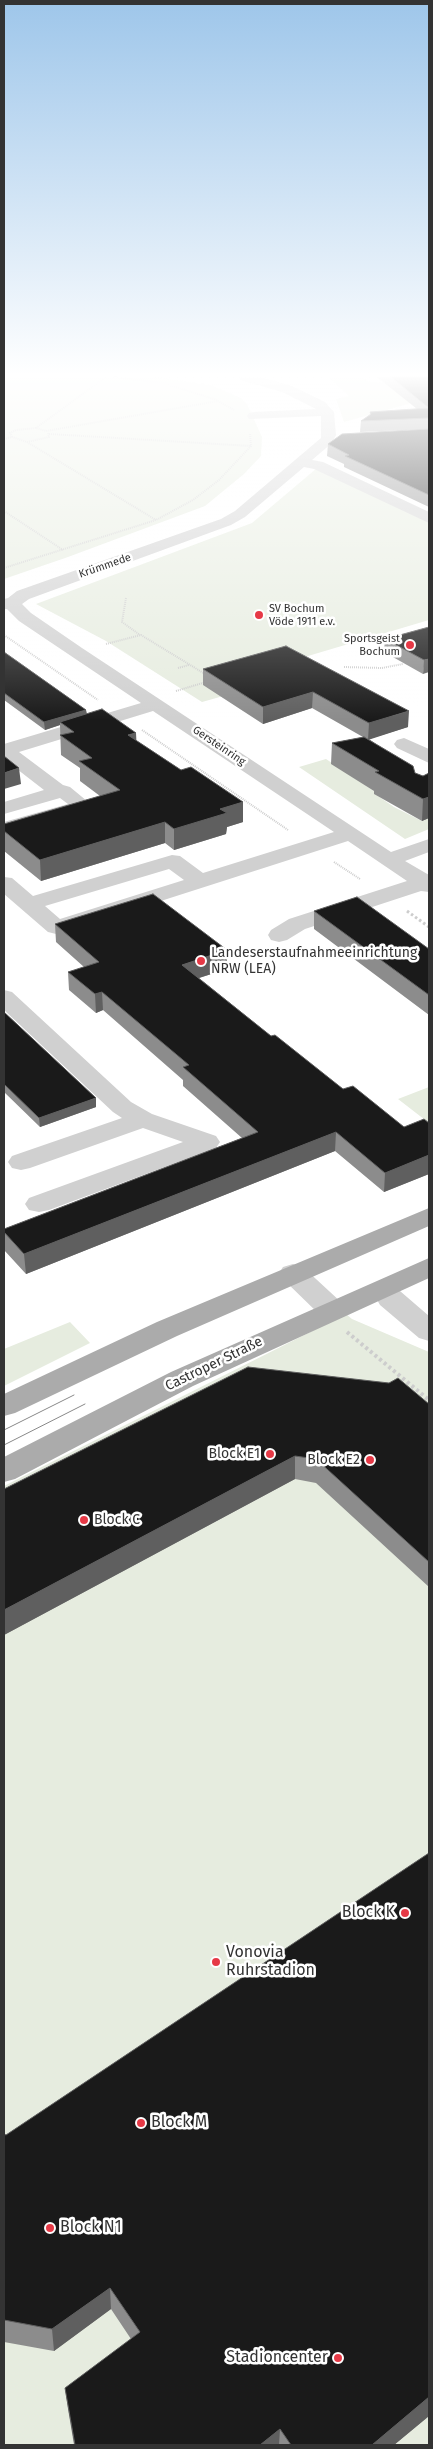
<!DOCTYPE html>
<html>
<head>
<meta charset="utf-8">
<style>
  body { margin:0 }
  #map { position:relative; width:433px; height:2449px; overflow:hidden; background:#fff; font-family:"Fira Sans",sans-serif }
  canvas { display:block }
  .frame { position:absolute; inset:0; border:5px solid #333; pointer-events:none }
</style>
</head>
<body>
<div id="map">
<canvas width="433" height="2449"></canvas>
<div class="frame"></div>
</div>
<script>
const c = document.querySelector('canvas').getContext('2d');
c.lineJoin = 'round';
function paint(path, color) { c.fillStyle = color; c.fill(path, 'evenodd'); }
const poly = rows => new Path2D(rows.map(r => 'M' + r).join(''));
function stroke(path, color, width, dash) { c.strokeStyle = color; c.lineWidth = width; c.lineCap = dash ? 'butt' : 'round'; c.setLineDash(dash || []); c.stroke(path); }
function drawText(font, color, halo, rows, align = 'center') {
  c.font = font + ' "Fira Sans",sans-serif'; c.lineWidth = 5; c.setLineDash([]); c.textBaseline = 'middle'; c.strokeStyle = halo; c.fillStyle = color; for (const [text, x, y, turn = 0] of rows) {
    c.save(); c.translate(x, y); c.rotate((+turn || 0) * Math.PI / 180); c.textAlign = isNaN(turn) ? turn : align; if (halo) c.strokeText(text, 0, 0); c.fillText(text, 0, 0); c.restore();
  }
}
paint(poly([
  [4,377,154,377,211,385,241,398,247,404,262,437,261,456,244,474,205,506,68,557,4,579],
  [328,377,361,377,367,381,385,383,429,398,344,422,336,399,349,396],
  [317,468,429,522,429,620,261,670,277,681,202,702,106,641,36,604,252,523],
  [326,759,377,793,375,794,394,807,422,821,429,818,429,829,405,839,299,767],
  [429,1087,429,1123,398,1099],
  [346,1314,352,1319,429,1352,429,2445,4,2445,4,1486],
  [70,1322,90,1343,4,1386,4,1349]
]), '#e6ecdf');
stroke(poly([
  [113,377,163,383,217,400],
  [36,428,106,377],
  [49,434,251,446],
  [12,437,10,433,16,430,36,428,46,431,218,401,234,410],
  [4,439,12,437,27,442,49,437,48,433],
  [27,442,156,520],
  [4,511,63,550],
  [4,568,156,520,193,500,219,480,251,446,250,433],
  [126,598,122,622,140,635],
  [4,635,98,700],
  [106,644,141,635,205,674],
  [344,667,382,668,403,664],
  [178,668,189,665],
  [176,691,206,682],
  [142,730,288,830],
  [334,862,360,879]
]), '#cdcdcd', 2, [1, 1]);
stroke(poly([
  [407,911,429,927]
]), '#cdcdcd', 3, [2.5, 2.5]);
stroke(poly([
  [347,1332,429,1400]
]), '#cdcdcd', 4, [3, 3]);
paint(poly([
  [239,377,260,377,292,386,325,402,334,412,336,435,332,443,312,460,323,462,429,512,429,523,314,469,304,467,245,517,231,525,29,599,22,604,31,613,82,648,391,852,429,839,429,852,405,861,429,875,429,892,421,891,305,929,287,940,279,942,271,940,268,935,271,930,289,919,407,881,348,841,64,932,56,934,48,932,4,894,4,877,12,878,33,896,172,855,180,856,203,873,334,832,153,711,19,752,63,785,70,787,93,806,90,810,4,834,4,822,68,804,60,798,4,814,4,802,44,790,4,759,4,744,141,703,19,621,7,609,4,609,4,599,8,598,17,591,221,519,235,511,321,438,321,416,249,419,247,416,249,413,254,412,316,409,282,392,240,380,239,377],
  [169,869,184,880,60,919,45,906,169,869],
  [404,738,429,749,429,763,397,748,394,744,397,740,404,738],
  [4,990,12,992,131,1102,152,1114,216,1136,220,1142,216,1148,49,1210,39,1212,29,1210,25,1204,29,1198,183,1142,143,1128,30,1168,21,1170,12,1168,8,1162,12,1156,122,1118,113,1112,4,1010,4,990],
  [293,1264,303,1267,342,1303,346,1310,342,1317,332,1319,322,1317,283,1279,279,1273,283,1267,293,1264],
  [390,1289,400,1291,429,1316,429,1341,419,1338,380,1305,376,1298,380,1291,390,1289]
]), '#d0d0d0');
paint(poly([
  [429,1208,429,1226,177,1336,15,1413,4,1416,4,1394,157,1322,429,1208],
  [429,1258,429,1278,193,1386,15,1479,4,1482,4,1457,171,1372,429,1258]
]), '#ababab');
stroke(poly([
  [4,1430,74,1395],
  [4,1445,85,1404]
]), '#888', 1);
paint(poly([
  [377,377,429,377,429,507,344,467,344,464,327,456,328,444,429,429,360,432,361,421,370,415,370,412,417,409],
  [429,627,423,674,384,652,385,639],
  [286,646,408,727,369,739,415,773,423,776,429,773,429,818,422,821,374,794,374,791,331,764,332,743,363,737,312,708,263,724,203,685,203,669],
  [4,652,86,710,87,714,137,741,181,770,243,802,243,822,227,827,226,834,174,850,165,843,41,881,4,851,4,824,100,796,80,781,80,768,61,755,60,725,45,730,4,700],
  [314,911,429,949,429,1015,314,929],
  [55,924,227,950,227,969,199,978,271,1036,343,1089,404,1127,429,1123,429,1174,384,1192,335,1151,26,1274,4,1250,4,1229,242,1138,183,1086,183,1080,103,1010,96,1013,69,990,68,972,84,967,56,942],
  [4,1012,96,1107,40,1127,4,1092],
  [429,1404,429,1587,316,1483,295,1479,4,1635,4,1489],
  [429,1853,429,2416,394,2445,74,2445,68,2409,65,2388,131,2339,111,2309,54,2351,4,2342,4,2134,6,2135]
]), '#8c8c8c');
paint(poly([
  [429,659,429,672,423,674,424,660],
  [313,692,312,708,263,724,263,707],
  [86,710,87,717,60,722,60,725,45,730,44,722],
  [409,711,408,727,368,740,369,723],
  [136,733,137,752,128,735],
  [19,768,21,784,4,789,4,773],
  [429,797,429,818,422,821,423,799],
  [243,802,243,822,227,827,226,834,174,850,174,829,220,809],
  [165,822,165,843,41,881,40,860],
  [227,950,227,969,183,983,182,965],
  [102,992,103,1010,96,1013,95,994],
  [96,1098,96,1107,40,1127,39,1118],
  [336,1132,335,1151,26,1274,24,1254],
  [429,1155,429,1174,384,1192,385,1173],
  [295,1456,295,1479,4,1635,4,1610],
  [110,2288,111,2309,54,2351,52,2329],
  [429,2397,429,2416,394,2445,372,2445],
  [280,2429,279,2445,260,2445]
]), '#5f5f5f');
const building = poly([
  [391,377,429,377,429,408,391,377],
  [429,408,429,418,361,421,371,414,370,412,429,408],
  [429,429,429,495,345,456,349,455,328,444,342,434,429,429],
  [429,627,429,659,424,660,385,639,429,627],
  [286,646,409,711,369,723,313,692,263,707,203,669,286,646],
  [4,652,86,710,44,722,4,693,4,652],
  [102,709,136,733,128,735,181,770,191,767,243,802,220,809,227,813,174,829,165,822,40,860,4,831,4,824,120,790,79,761,92,758,60,735,74,732,60,722,102,709],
  [364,737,413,766,415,773,423,776,429,773,429,797,423,799,375,772,379,771,332,743,364,737],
  [4,756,19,768,4,773,4,756],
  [153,894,227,950,182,965,271,1036,275,1035,343,1089,353,1086,404,1127,424,1119,429,1123,429,1155,385,1173,336,1132,24,1254,4,1232,4,1229,258,1132,183,1067,189,1065,102,992,95,994,68,972,99,962,55,924,153,894],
  [357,897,429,949,429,995,314,911,357,897],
  [4,1012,96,1098,39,1118,4,1084,4,1012],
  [248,1367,389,1383,398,1378,429,1404,429,1562,316,1459,295,1456,4,1610,4,1489,248,1367],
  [429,1853,429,2397,372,2445,291,2445,280,2429,260,2445,75,2445,65,2388,140,2332,110,2288,52,2329,4,2320,4,2134,6,2135,429,1853]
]);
paint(building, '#1a1a1a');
stroke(building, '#5f5f5f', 1);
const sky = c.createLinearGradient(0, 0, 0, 720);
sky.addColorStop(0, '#9ec6ea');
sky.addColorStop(0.52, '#fff');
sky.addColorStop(1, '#ffffff00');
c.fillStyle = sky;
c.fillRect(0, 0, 433, 720);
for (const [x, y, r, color] of [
  [259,615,5,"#e63946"],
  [410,645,5,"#e63946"],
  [201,961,5,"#e63946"],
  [270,1454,5,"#e63946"],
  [370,1460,5,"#e63946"],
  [84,1520,5,"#e63946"],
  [405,1913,5,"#e63946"],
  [216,1962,5,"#e63946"],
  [141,2123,5,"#e63946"],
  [50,2228,5,"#e63946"],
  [338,2358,5,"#e63946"]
]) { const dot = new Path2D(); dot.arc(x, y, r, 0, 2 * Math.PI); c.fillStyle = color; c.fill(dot); stroke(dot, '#fff', 2); }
drawText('11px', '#333', '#fff', [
  ["Krümmede",105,566,-19],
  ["Gersteinring",219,746,34]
]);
drawText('11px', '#333', '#fff', [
  ["SV Bochum",269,609],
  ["Vöde 1911 e.v.",269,622],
  ["Sportsgeist",400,639,"right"],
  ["Bochum",400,652,"right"]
], 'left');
drawText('14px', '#333', '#fff', [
  ["Landeserstaufnahmeeinrichtung",211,953],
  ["NRW (LEA)",211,969],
  ["Block E1",260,1454,"right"],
  ["Block E2",360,1460,"right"],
  ["Block C",94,1520]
], 'left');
drawText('14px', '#333', '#fff', [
  ["Castroper Straße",214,1364,-26]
]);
drawText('16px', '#333', '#fff', [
  ["Block K",395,1913,"right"],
  ["Vonovia",226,1953],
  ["Ruhrstadion",226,1971],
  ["Block M",151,2123],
  ["Block N1",60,2228],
  ["Stadioncenter",328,2358,"right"]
], 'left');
</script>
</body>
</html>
